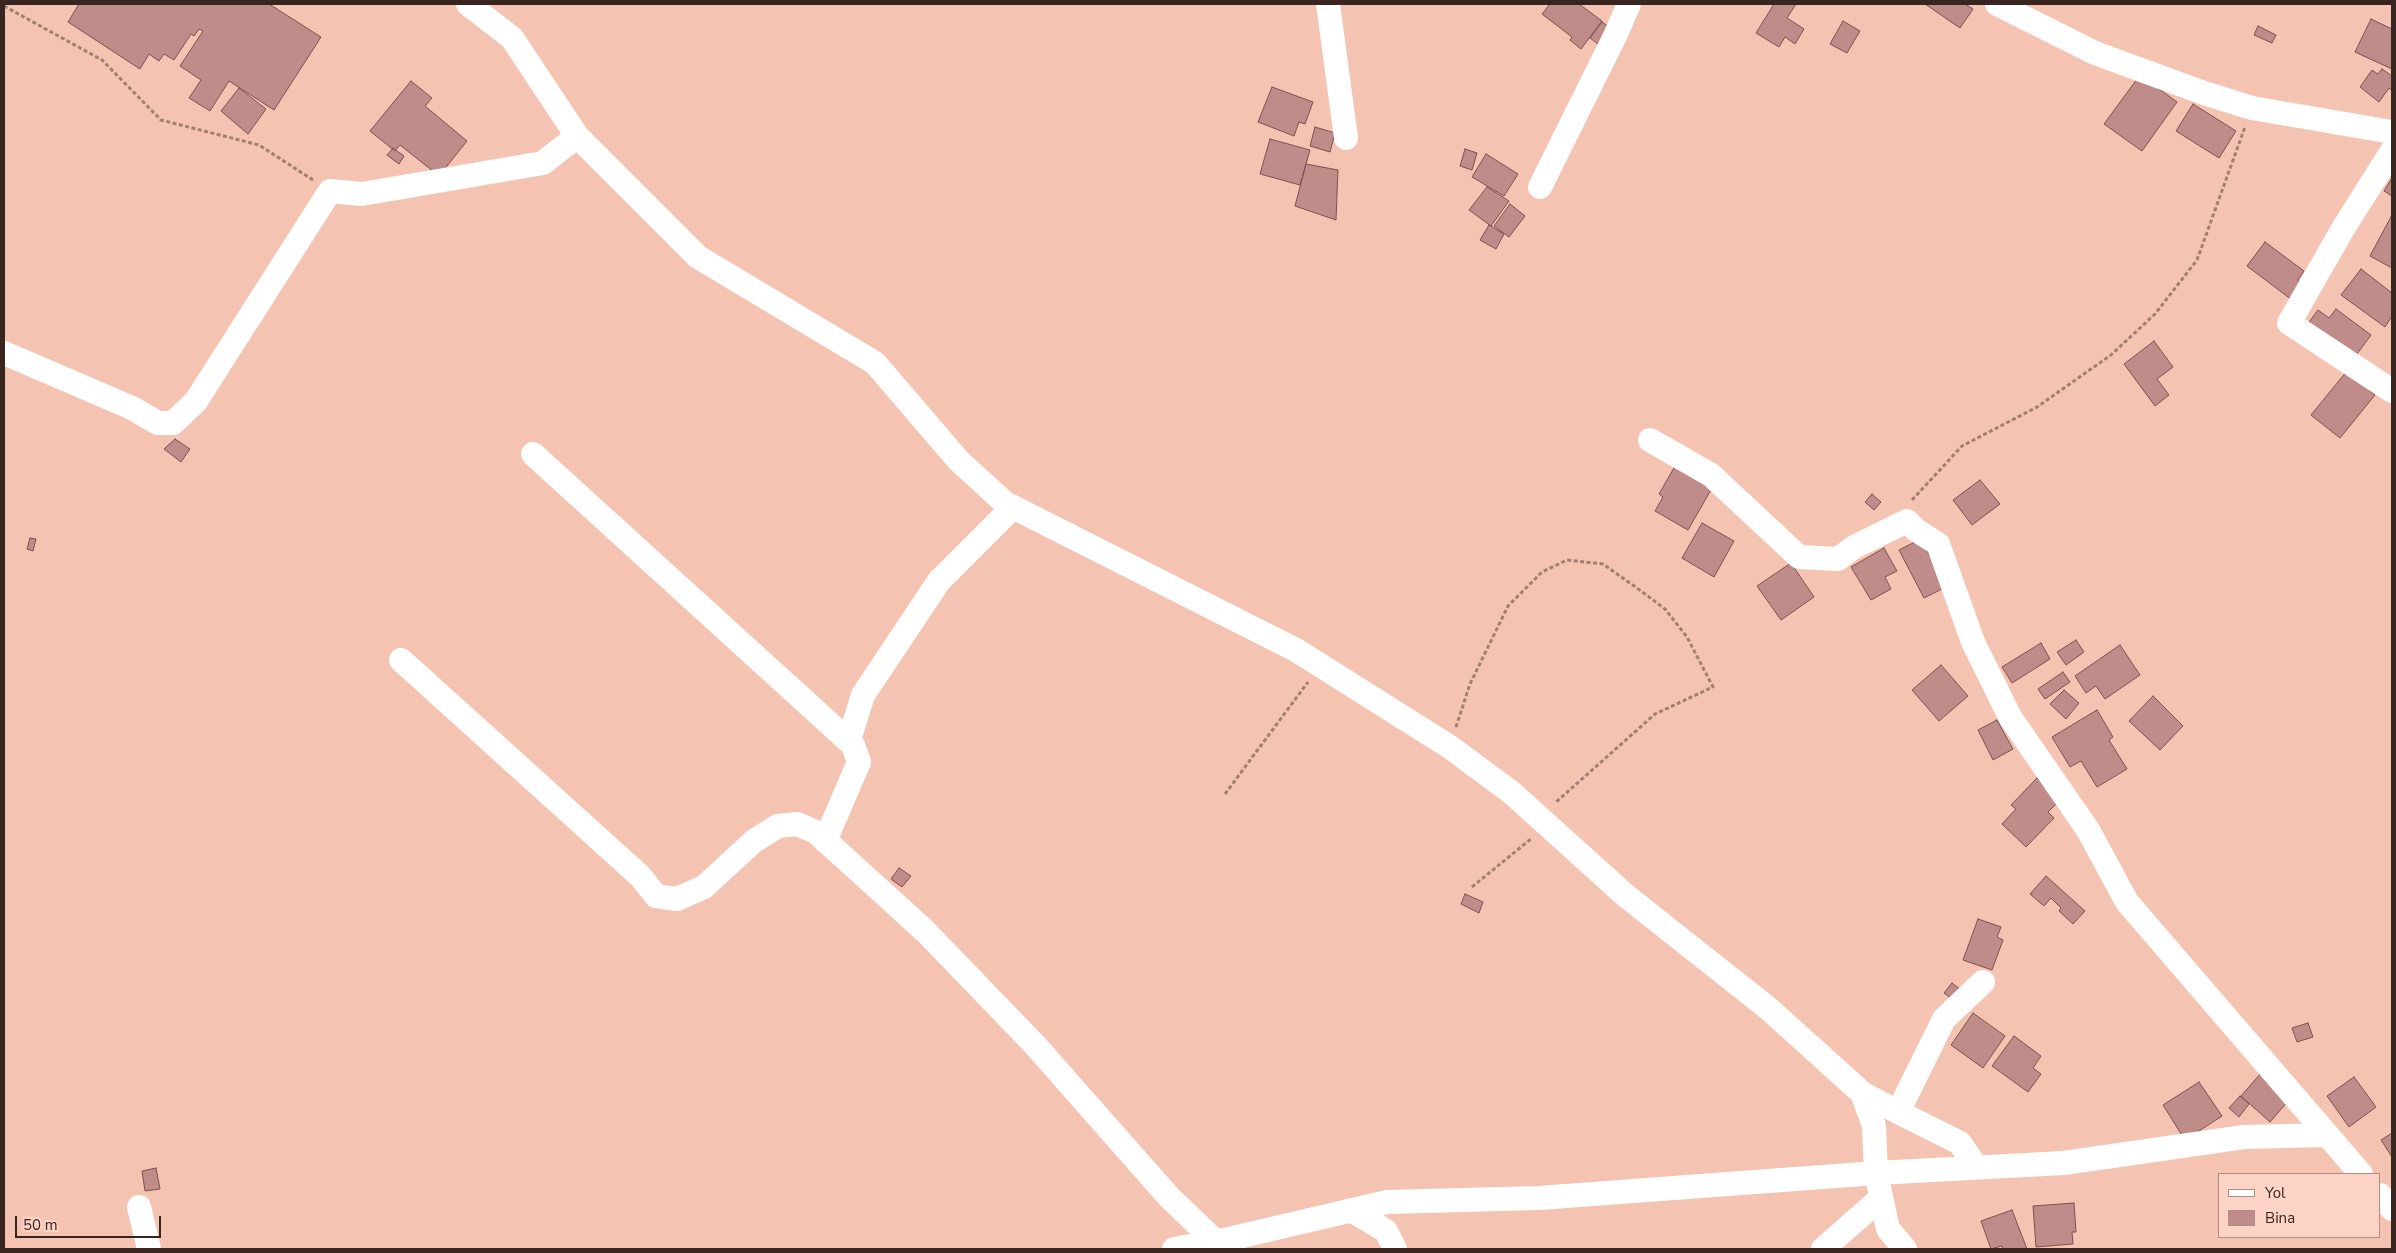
<!DOCTYPE html>
<html>
<head>
<meta charset="utf-8">
<style>
  body { margin:0 }
  #map { position:relative; width:2396px; height:1253px; overflow:hidden; background:#f5c3b1; font-family:"Nunito Sans",sans-serif }
  canvas { display:block }
  .frame { position:absolute; inset:0; border:5px solid #38251f; pointer-events:none }
  .legend { position:absolute; left:2218px; top:1173px; width:162px; height:65px; box-sizing:border-box; background:#fcd3c4; border:1px solid #ae8d82; margin:0; padding:6px 9px; list-style:none; font-size:15px; color:#38251f }
  .legend li { display:flex; align-items:center; gap:10px; height:25px }
  .legend b { width:25px; border:1px solid #ae8d82 }
  .scale { position:absolute; left:15px; top:1216px; width:146px; height:22px; box-sizing:border-box; border:2px solid #38251f; border-top:0; padding-left:6px; font-size:15px; line-height:18px; white-space:nowrap; color:#38251f; -webkit-text-stroke:4px #fcd3c4; paint-order:stroke }
</style>
</head>
<body>
<div id="map">
<canvas width="2396" height="1253"></canvas>
<div class="frame"></div>
<ul class="legend">
<li><b style="height:6px;background:#fff"></b>Yol</li>
<li><b style="height:14px;background:#bf8c8a"></b>Bina</li>
</ul>
<div class="scale">50 m</div>
</div>
<script>
const c = document.querySelector('canvas').getContext('2d');
c.lineJoin = 'round';
function paint(path, color) { c.fillStyle = color; c.fill(path, 'evenodd'); }
const poly = rows => new Path2D(rows.map(r => 'M' + r).join(''));
function stroke(path, color, width, dash) { c.strokeStyle = color; c.lineWidth = width; c.lineCap = dash ? 'butt' : 'round'; c.setLineDash(dash || []); c.stroke(path); }
const building = poly([
  [79,4,269,4,321,37,274,110,229,81,210,111,189,98,201,80,180,66,203,31,199,29,194,36,191,34,174,60,164,54,159,61,149,54,140,69,68,22,79,4],
  [1550,4,1579,4,1602,21,1581,49,1570,40,1572,37,1542,14,1550,4],
  [1774,4,1796,4,1787,18,1804,29,1795,44,1785,37,1779,47,1756,33,1774,4],
  [1925,4,1965,4,1973,9,1960,28,1925,4],
  [2371,19,2392,29,2392,69,2355,52,2371,19],
  [1843,21,1860,31,1847,53,1830,44,1843,21],
  [1602,22,1609,27,1598,44,1590,38,1602,22],
  [2258,26,2276,35,2272,43,2254,35,2258,26],
  [2382,69,2392,76,2392,91,2389,88,2379,102,2360,87,2372,70,2378,74,2382,69],
  [2140,75,2177,102,2142,151,2104,124,2140,75],
  [411,81,432,98,425,106,467,141,439,176,400,145,395,151,370,131,411,81],
  [1272,87,1313,102,1305,124,1299,122,1294,136,1258,122,1272,87],
  [239,88,266,109,248,134,221,111,239,88],
  [2193,104,2236,131,2219,158,2176,131,2193,104],
  [1315,127,1335,133,1330,152,1310,146,1315,127],
  [1270,139,1310,150,1300,185,1260,174,1270,139],
  [393,148,404,156,399,164,387,155,393,148],
  [1465,149,1477,153,1472,170,1460,166,1465,149],
  [1486,154,1518,174,1504,196,1472,177,1486,154],
  [1306,164,1338,170,1336,220,1295,206,1306,164],
  [2392,178,2392,196,2384,191,2392,178],
  [1487,187,1509,201,1491,226,1469,210,1487,187],
  [1510,204,1525,216,1509,237,1494,226,1510,204],
  [2392,215,2392,268,2370,256,2392,215],
  [1489,225,1504,234,1496,249,1480,240,1489,225],
  [2265,242,2304,271,2298,280,2303,284,2292,300,2247,266,2265,242],
  [2361,269,2392,293,2392,316,2385,327,2341,295,2361,269],
  [2336,309,2371,335,2354,358,2307,325,2318,310,2329,318,2336,309],
  [2154,341,2173,367,2157,379,2169,395,2155,406,2124,364,2154,341],
  [2347,371,2375,395,2340,438,2311,415,2347,371],
  [175,439,190,449,181,462,164,449,175,439],
  [1675,466,1712,488,1688,530,1655,511,1663,497,1659,494,1675,466],
  [1980,480,2000,504,1972,525,1953,500,1980,480],
  [1872,494,1881,502,1874,510,1865,502,1872,494],
  [1702,523,1734,541,1714,577,1682,558,1702,523],
  [30,538,36,539,33,551,27,549,30,538],
  [1921,539,1946,587,1924,598,1899,550,1921,539],
  [1884,548,1897,571,1885,577,1891,589,1871,600,1851,567,1884,548],
  [1791,563,1814,597,1781,620,1757,586,1791,563],
  [2076,640,2084,652,2066,665,2057,652,2076,640],
  [2041,643,2050,659,2012,683,2002,667,2041,643],
  [2120,645,2140,675,2105,699,2096,686,2086,693,2075,676,2120,645],
  [1941,665,1968,696,1939,721,1912,690,1941,665],
  [2063,672,2070,682,2045,699,2038,689,2063,672],
  [2064,690,2079,703,2066,719,2050,704,2064,690],
  [2153,696,2183,726,2160,750,2129,721,2153,696],
  [2097,710,2113,737,2109,740,2127,769,2097,787,2081,761,2070,767,2052,737,2097,710],
  [1997,720,2013,749,1993,760,1978,730,1997,720],
  [2037,778,2060,800,2048,812,2054,818,2026,847,2002,824,2016,809,2011,805,2037,778],
  [899,868,911,876,902,887,891,879,899,868],
  [2046,876,2085,911,2073,924,2059,911,2061,908,2051,898,2044,906,2030,894,2046,876],
  [1465,894,1483,902,1479,913,1461,904,1465,894],
  [1978,919,2001,927,1997,937,2003,940,1992,970,1963,960,1978,919],
  [1952,983,1962,991,1955,1001,1944,993,1952,983],
  [1973,1013,2005,1036,1983,1068,1951,1045,1973,1013],
  [2308,1023,2313,1037,2297,1042,2292,1028,2308,1023],
  [2014,1036,2041,1056,2033,1068,2041,1074,2028,1092,1992,1066,2014,1036],
  [2261,1073,2290,1099,2270,1122,2241,1096,2261,1073],
  [2354,1077,2376,1107,2349,1127,2327,1096,2354,1077],
  [2199,1082,2222,1116,2185,1140,2163,1105,2199,1082],
  [2240,1096,2249,1104,2239,1117,2229,1108,2240,1096],
  [2392,1133,2392,1157,2381,1140,2392,1133],
  [156,1168,160,1189,145,1191,142,1171,156,1168],
  [2074,1203,2076,1232,2072,1232,2073,1244,2036,1247,2033,1206,2074,1203],
  [2012,1210,2027,1249,2003,1249,2002,1246,1991,1249,1981,1221,2012,1210]
]);
paint(building, '#bf8c8a');
stroke(building, '#7e504f', 1);
stroke(poly([
  [4,6,102,60,161,120,259,145,313,180],
  [1912,500,1962,446,2037,407,2111,355,2155,314,2197,260,2245,127],
  [1456,727,1470,684,1508,606,1542,572,1567,560,1603,564,1637,588,1665,609,1687,637,1713,687,1655,714,1555,803],
  [1225,794,1308,682],
  [1472,887,1532,838]
]), '#a37e72', 3, [4, 2.5]);
stroke(poly([
  [468,4,512,38,577,136,698,257,875,363,959,461,1005,503,1296,650,1450,747,1512,793,1625,895,1769,1009,1862,1093,1898,1112,1944,1019,1983,982],
  [1328,4,1346,138],
  [1997,4,2095,53,2204,93,2252,108,2392,132],
  [2392,151,2344,227,2289,323,2392,391],
  [1540,187,1615,36,1629,4],
  [4,353,132,408,158,423,173,423,196,401,330,191,362,194,543,163,577,136],
  [1650,440,1711,475,1799,557,1838,559,1854,547,1907,521,1916,530,1938,544,1973,642,2010,717,2088,830,2127,902,2361,1174],
  [533,454,853,745,859,762,825,841],
  [401,660,640,876,656,896,677,899,704,887,754,841,778,826,797,824,816,832,925,931,1035,1045,1169,1197,1215,1241,1211,1249],
  [849,740,863,695,939,581,1013,507],
  [1898,1112,1960,1143,1976,1167],
  [2380,1195,2392,1209],
  [139,1207,149,1249],
  [1351,1210,1386,1231,1395,1249],
  [1174,1249,1229,1239,1387,1202,1539,1198,1876,1173,1874,1126,1862,1093],
  [1823,1249,1881,1198],
  [1905,1249,1888,1229,1876,1173,2064,1163,2244,1137,2326,1135]
]), '#fff', 24);
</script>
</body>
</html>
